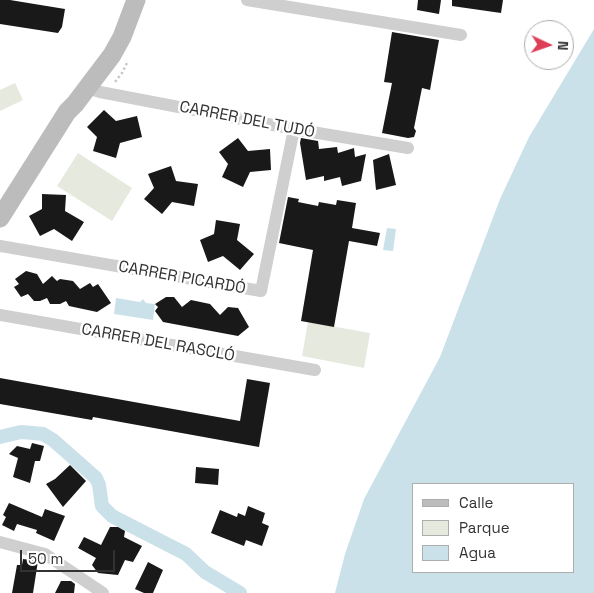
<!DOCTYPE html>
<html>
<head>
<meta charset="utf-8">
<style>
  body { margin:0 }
  #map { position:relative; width:594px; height:593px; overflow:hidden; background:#fff; font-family:"Space Grotesk",sans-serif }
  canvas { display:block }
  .legend { position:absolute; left:412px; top:483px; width:162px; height:90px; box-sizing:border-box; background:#fff; border:1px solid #adadad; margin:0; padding:6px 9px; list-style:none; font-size:15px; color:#323232 }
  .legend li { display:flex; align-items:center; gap:10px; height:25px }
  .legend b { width:25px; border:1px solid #adadad }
  .north { position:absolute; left:524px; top:20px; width:50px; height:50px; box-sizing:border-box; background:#fff; border:1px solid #adadad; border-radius:50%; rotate:93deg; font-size:14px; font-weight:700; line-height:20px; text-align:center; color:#323232 }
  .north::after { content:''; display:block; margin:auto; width:18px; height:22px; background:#df3e57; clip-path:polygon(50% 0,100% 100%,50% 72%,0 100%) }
  .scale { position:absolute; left:20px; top:550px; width:95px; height:22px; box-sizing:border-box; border:2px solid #323232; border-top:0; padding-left:6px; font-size:15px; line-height:18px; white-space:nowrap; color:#323232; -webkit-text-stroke:4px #fff; paint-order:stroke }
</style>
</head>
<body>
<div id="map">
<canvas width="594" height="593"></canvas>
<ul class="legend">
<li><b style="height:6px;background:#bcbcbc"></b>Calle</li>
<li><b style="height:14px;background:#e6eade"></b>Parque</li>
<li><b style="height:14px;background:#cbe1ea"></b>Agua</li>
</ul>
<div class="north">N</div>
<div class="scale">50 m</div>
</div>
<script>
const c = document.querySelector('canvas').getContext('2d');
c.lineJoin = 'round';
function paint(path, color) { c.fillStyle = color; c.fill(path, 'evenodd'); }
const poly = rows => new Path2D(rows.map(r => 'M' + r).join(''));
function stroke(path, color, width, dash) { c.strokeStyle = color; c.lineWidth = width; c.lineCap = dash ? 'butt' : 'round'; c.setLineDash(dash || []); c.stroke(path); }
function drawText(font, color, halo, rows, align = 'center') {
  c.font = font + ' "Space Grotesk",sans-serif'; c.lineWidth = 5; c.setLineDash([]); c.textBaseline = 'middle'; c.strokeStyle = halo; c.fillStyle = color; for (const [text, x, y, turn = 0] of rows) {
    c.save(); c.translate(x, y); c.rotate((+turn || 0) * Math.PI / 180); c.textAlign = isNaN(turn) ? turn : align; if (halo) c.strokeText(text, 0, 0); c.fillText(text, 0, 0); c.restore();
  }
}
paint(poly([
  [15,83,23,100,0,111,0,90],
  [78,153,132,188,112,221,57,186],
  [308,322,370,333,364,368,302,356]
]), '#e6eade');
paint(poly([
  [594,29,594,593,335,593,345,554,364,499,440,357,500,199,529,137],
  [573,484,573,572,413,572,413,484],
  [387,228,396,229,393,251,383,250],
  [116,298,140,302,143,299,146,303,155,304,153,320,114,314]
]), '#cbe1ea');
stroke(poly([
  [0,437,21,432,33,433,43,434,53,440,96,478,99,485,102,506,112,516,186,554,205,572,240,593]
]), '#cbe1ea', 14);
paint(poly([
  [0,0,10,0,65,9,62,27,58,33,0,24],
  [418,0,441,0,439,14,417,10],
  [452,0,503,0,501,13,452,6],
  [392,32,439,40,430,90,422,88,414,128,416,131,414,137,408,138,382,133,392,83,384,82],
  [104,110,116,121,137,116,142,137,120,143,116,158,93,151,97,137,87,127],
  [238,138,248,151,270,149,271,170,250,172,243,187,222,177,228,164,219,152],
  [301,138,318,141,319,149,337,147,338,153,354,148,355,157,366,154,361,181,342,186,340,177,324,181,324,176,306,180,300,143],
  [389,154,396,185,376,190,373,160],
  [171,166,176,181,198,184,194,206,172,202,162,214,144,199,154,188,148,174],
  [42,194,66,195,65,211,84,222,72,241,54,229,40,236,29,216,42,209],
  [288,197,299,199,298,202,318,206,319,202,336,205,337,200,356,203,352,228,380,233,377,246,349,241,334,327,301,321,313,250,279,243],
  [216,220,240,224,237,240,254,254,240,270,223,256,208,262,200,240,214,234],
  [26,271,37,274,43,284,52,276,57,281,60,279,73,281,80,289,90,283,93,287,98,284,111,303,97,312,69,306,66,301,60,304,50,304,47,298,40,301,34,301,28,294,21,297,14,287,19,284,15,279],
  [166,297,174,297,182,307,191,300,210,304,220,315,228,307,238,308,249,327,238,336,163,322,155,311,158,307,155,304],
  [0,378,240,421,247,379,270,383,259,447,93,417,92,420,0,404],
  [32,443,44,446,40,461,35,461,30,483,13,477,18,458,9,454,17,446,30,449],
  [70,465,86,481,63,507,46,484,55,479],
  [196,467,219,469,218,485,195,483],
  [9,503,42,517,45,509,65,516,54,541,36,533,37,530,17,524,14,531,2,525,6,517,3,515],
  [248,506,265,513,262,523,269,526,262,546,246,540,244,546,211,533,220,510,237,517,238,513,245,516],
  [110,527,118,527,125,531,124,537,142,546,133,562,125,560,118,575,98,573,92,565,96,558,78,548,84,537,101,545],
  [23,559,38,561,33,593,12,593,17,565,22,565],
  [148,562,163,570,153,593,144,593,135,589],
  [61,581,71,581,75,584,74,593,55,593]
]), '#191919');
stroke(poly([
  [115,82,122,73,128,61]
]), '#c9c9c9', 2.5, [2.5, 2.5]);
stroke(poly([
  [247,0,461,35],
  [87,88,100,92,294,129,408,148],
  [0,246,261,291,294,129],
  [0,315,315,370],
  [0,542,45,554,103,593]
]), '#cfcfcf', 12);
stroke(poly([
  [0,218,67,112,75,104,112,55,122,37,136,0]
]), '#bcbcbc', 19);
drawText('16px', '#323232', '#fff', [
  ["CARRER DEL TUDÓ",247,120,11],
  ["CARRER PICARDÓ",182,278,10],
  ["CARRER DEL RASCLÓ",158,343,10]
]);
</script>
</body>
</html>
